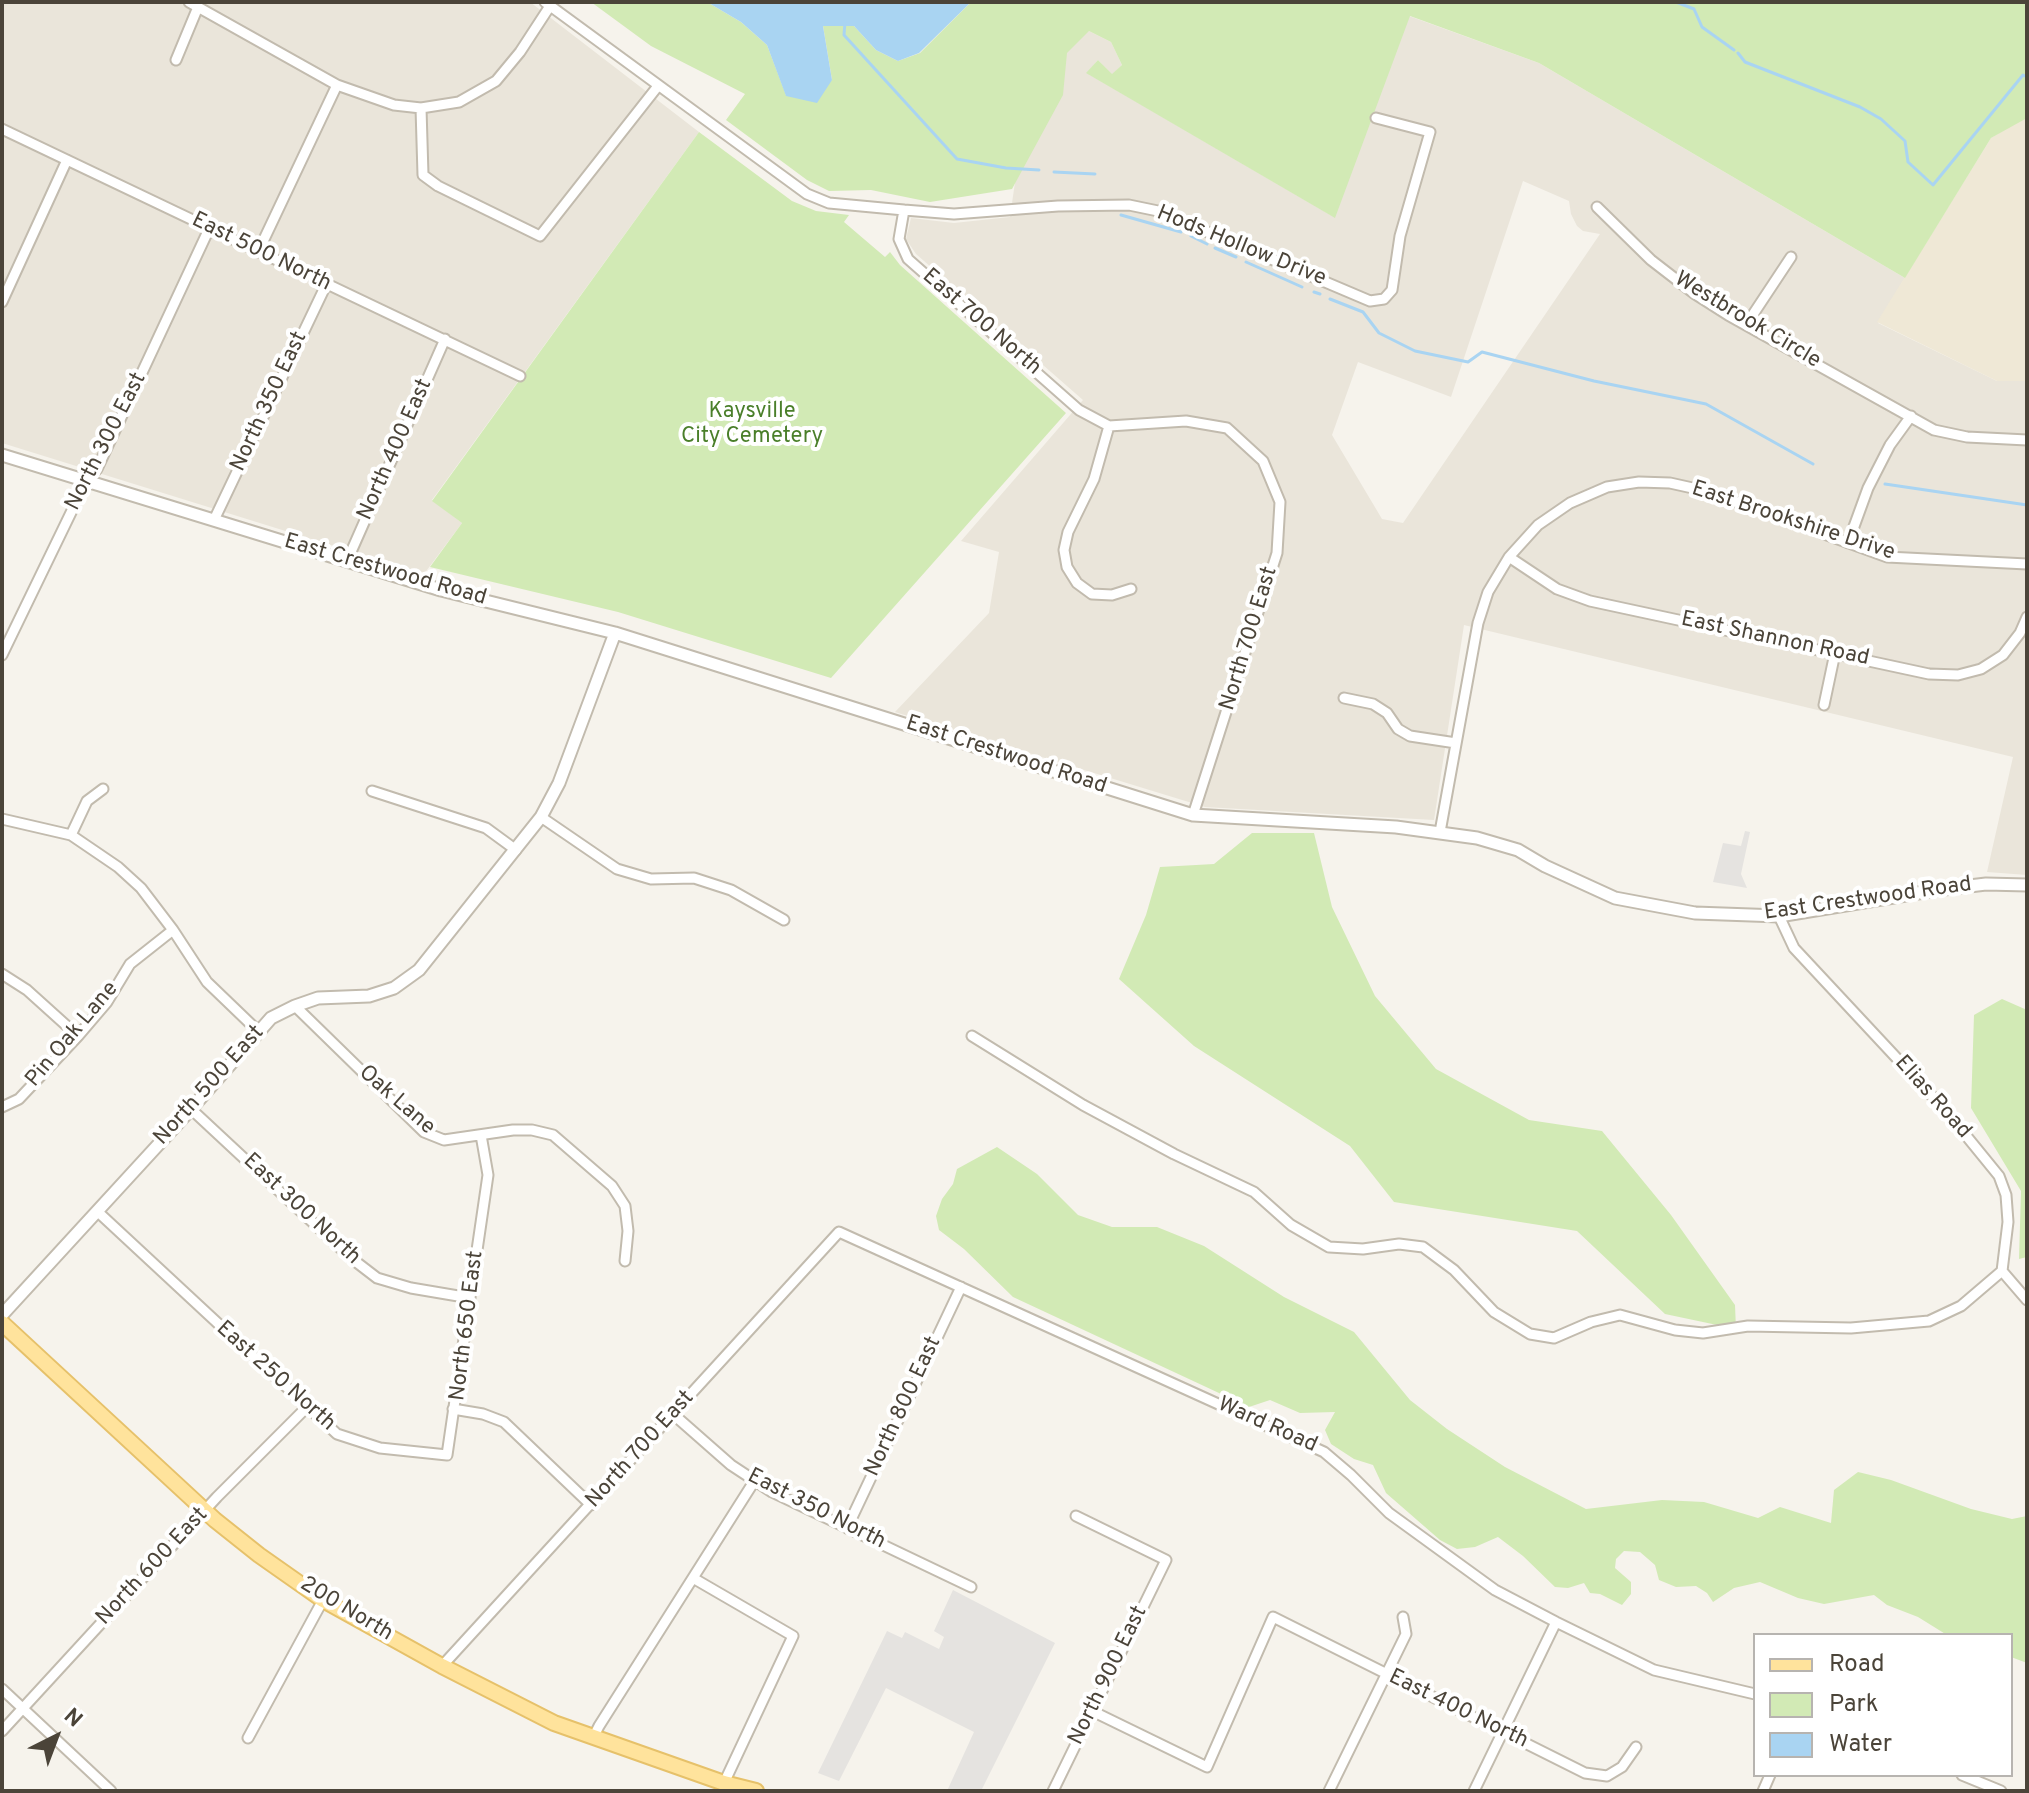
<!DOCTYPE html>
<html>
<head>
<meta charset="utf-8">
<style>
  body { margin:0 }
  #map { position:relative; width:2029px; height:1793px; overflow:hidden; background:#f6f3ec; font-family:Overpass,sans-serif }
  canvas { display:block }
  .frame { position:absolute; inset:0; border:4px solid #4b4439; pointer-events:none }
  .legend { position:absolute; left:1753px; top:1633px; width:260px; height:144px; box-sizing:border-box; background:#fff; border:2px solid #b7b4b0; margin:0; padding:10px 14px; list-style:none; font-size:24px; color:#4b4439 }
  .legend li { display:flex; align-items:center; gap:16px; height:40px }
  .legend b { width:40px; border:2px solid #b7b4b0 }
  .north { position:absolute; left:16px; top:1697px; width:80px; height:80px; -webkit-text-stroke:6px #fff; paint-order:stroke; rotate:42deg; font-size:22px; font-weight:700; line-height:32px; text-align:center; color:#4b4439 }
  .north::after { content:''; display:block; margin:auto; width:28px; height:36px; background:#4b4439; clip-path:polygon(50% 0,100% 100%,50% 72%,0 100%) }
</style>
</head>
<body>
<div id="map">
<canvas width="2029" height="1793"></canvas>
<div class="frame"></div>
<ul class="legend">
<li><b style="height:10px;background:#ffe39c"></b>Road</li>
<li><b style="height:22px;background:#d2eab5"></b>Park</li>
<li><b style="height:22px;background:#a9d4f2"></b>Water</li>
</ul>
<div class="north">N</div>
</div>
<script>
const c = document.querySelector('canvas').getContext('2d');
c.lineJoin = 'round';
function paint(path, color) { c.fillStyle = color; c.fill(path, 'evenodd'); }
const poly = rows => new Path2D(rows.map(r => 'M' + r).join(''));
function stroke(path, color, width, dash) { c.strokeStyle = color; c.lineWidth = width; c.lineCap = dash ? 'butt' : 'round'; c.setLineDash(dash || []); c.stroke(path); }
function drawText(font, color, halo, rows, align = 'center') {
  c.font = font + ' Overpass,sans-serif'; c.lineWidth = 8; c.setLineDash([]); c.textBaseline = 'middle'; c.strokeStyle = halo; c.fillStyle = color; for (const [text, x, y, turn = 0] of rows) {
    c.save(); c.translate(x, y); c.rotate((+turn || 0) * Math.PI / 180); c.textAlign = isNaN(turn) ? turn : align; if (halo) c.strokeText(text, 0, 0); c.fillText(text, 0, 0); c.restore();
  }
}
paint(poly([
  [2,2,530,2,699,132,432,500,462,523,424,574,2,443],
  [1409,16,1539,63,1905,278,1878,323,1997,381,2027,381,2027,875,1987,872,2013,757,1464,625,1434,820,1205,807,895,712,989,613,999,552,961,541,1083,400,916,254,906,239,911,218,954,223,1010,217,1035,43,1089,31,1111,42,1122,65,1112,75,1098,60,1087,73,1334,217],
  [1523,181,1569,201,1571,214,1577,226,1583,231,1600,234,1403,523,1382,519,1332,435,1358,362,1451,397]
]), '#eae5da');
paint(poly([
  [2025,117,2027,118,2027,381,1997,381,1877,322,1991,138]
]), '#efe8d6');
paint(poly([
  [591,2,707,2,741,22,767,45,786,95,832,80,823,26,854,26,876,50,898,61,920,53,971,2,2027,2,2027,118,1991,138,1905,278,1539,63,1410,16,1335,218,1086,73,1098,60,1112,74,1122,65,1111,42,1089,31,1067,53,1063,95,1012,189,930,202,871,190,829,191,807,180,726,120,745,94,651,46],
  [699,132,792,201,816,211,849,215,844,222,885,257,890,252,900,265,1066,413,831,678,618,612,430,567,462,523,432,501],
  [1252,833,1314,833,1332,907,1375,996,1436,1069,1529,1120,1602,1131,1671,1215,1735,1305,1736,1329,1665,1314,1577,1231,1394,1202,1350,1146,1194,1046,1119,979,1146,915,1160,867,1214,864],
  [2002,999,2027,1010,2027,1257,2019,1259,2021,1191,1971,1108,1974,1015],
  [997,1147,1037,1174,1078,1215,1112,1227,1157,1227,1204,1246,1284,1297,1354,1332,1410,1400,1447,1429,1505,1467,1586,1509,1662,1500,1704,1502,1758,1518,1780,1507,1831,1523,1834,1490,1858,1472,1891,1480,1971,1509,2012,1519,2027,1516,2027,1663,2011,1657,2011,1635,1947,1635,1918,1617,1887,1605,1874,1595,1824,1604,1798,1598,1760,1582,1734,1588,1713,1602,1707,1593,1696,1586,1676,1587,1659,1580,1655,1565,1640,1552,1624,1551,1616,1559,1615,1568,1631,1582,1631,1594,1622,1605,1600,1594,1590,1593,1584,1583,1568,1588,1555,1587,1523,1556,1498,1537,1475,1547,1457,1549,1440,1540,1386,1493,1373,1465,1354,1459,1331,1444,1325,1430,1335,1412,1300,1413,1270,1400,1249,1407,1013,1297,964,1249,939,1230,936,1216,942,1199,953,1184,957,1169]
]), '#d2eab5');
paint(poly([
  [1745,831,1750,832,1741,874,1747,888,1713,882,1723,843,1741,846],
  [953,1590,1055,1643,981,1791,947,1791,974,1732,886,1688,839,1781,818,1773,887,1631,902,1638,905,1632,939,1649,944,1637,934,1631]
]), '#e5e3e0');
paint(poly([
  [707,2,971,2,919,53,898,61,876,50,854,26,823,26,832,80,817,103,786,96,767,45,741,22]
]), '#a9d4f2');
stroke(poly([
  [1676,2,1694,9,1702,27,1734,50],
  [845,22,844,35,957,159,1006,168,1039,170],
  [1738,53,1745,62,1860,107,1881,119,1905,141,1908,162,1933,185,2023,75,2027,77],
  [1054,172,1095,174],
  [1121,215,1181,232],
  [1191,236,1207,244],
  [1215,248,1236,257],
  [1246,262,1302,287],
  [1314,292,1320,294],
  [1330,299,1363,312,1379,333,1415,351,1468,362,1482,352,1594,381,1706,404,1813,464],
  [1885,484,2027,505]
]), '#a9d4f2', 3);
const minor = poly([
  [189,2,337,85,394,105,421,108,459,102,496,81,520,52,550,6],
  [545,2,807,194,829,203,904,210,899,239,908,259,1079,410,1109,426,1186,421,1227,428,1263,461,1280,502,1277,553,1193,815],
  [176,60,198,7],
  [421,108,423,175,438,186,540,236,658,86],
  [2,129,520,376],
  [1597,207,1651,260,1695,294,1728,315,1934,430,1967,437,2027,440],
  [904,210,954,214,1058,206,1129,205,1158,211,1370,301,1384,299,1392,290,1400,236,1430,132,1376,118],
  [258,252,337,85],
  [2,302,67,160],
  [1746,325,1791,257],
  [1109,426,1094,479,1068,532,1064,550,1067,567,1077,583,1092,594,1112,595,1131,589],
  [214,520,326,285],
  [1848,543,1868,488,1890,445,1911,416],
  [1509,557,1557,589,1590,601,1929,674,1958,675,1981,669,2003,655,2020,633,2027,617],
  [347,561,445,339],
  [2,655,79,496,86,481,97,469,209,229],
  [1344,698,1373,704,1387,713,1398,729,1410,736,1456,743],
  [1824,705,1835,653],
  [372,791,486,828,516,850],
  [541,817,617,869,651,879,694,878,731,890,784,920],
  [2,819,71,835,118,867,141,888,173,930,207,982,259,1032],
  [1440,832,1478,623,1488,592,1509,557,1538,525,1570,503,1607,487,1639,482,1670,483,1706,491,1887,557,2027,564],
  [71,835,87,801,103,789],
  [1779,916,1794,948,1946,1111,1999,1176,2006,1195,2008,1222,2002,1271,2027,1300],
  [2,974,27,990,78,1036],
  [295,1006,424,1132,444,1140,513,1130,532,1130,553,1135,612,1186,625,1206,628,1231,625,1261],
  [972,1036,1083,1105,1174,1154,1254,1192,1291,1225,1329,1247,1363,1249,1399,1244,1423,1247,1454,1270,1494,1312,1530,1334,1554,1338,1591,1322,1620,1315,1675,1330,1703,1333,1748,1326,1851,1328,1929,1321,1961,1306,2002,1271],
  [2,1107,19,1099,78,1036,107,1002,130,964,173,930],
  [191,1109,351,1258,377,1278,411,1288,470,1298],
  [98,1212,337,1434,380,1448,447,1455,488,1175,481,1135],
  [453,1409,483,1414,504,1422,591,1505],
  [673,1414,731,1465,772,1492,971,1587],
  [847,1528,961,1287],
  [693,1578,793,1636,724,1783],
  [442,1666,839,1232,1324,1452,1351,1475,1389,1513,1495,1590,1556,1622,1654,1670,1755,1694],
  [2,1689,111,1791],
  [1092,1711,1207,1767,1273,1617,1585,1773,1607,1776,1622,1767,1636,1747],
  [2,1731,217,1497,307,1407],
  [248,1738,323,1600],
  [593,1738,599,1726,755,1480],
  [1962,1775,2001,1791],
  [1053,1791,1166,1560,1076,1516],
  [1329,1791,1406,1634,1403,1617],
  [1474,1791,1556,1622],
  [1763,1791,1770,1775]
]);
const tertiary = poly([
  [2,455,441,590,615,633,1193,815,1396,827,1477,838,1518,850,1545,866,1615,898,1695,913,1779,916,1936,890,1986,884,2027,885],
  [2,1315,191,1109,271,1018,295,1006,318,998,369,996,394,988,419,970,541,817,559,783,615,633]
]);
const primary = poly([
  [2,1323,215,1520,259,1555,323,1600,442,1666,554,1723,724,1783,756,1791]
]);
stroke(minor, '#c2bbae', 13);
stroke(tertiary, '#c2bbae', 15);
stroke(primary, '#e6c16a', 18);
stroke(minor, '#fff', 9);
stroke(tertiary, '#fff', 11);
stroke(primary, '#ffe39c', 14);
drawText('22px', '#4b4439', '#fff', [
  ["Hods Hollow Drive",1241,247,22],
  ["East 500 North",261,253,26],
  ["Westbrook Circle",1747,321,31],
  ["East 700 North",981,323,41],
  ["North 350 East",270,402,-65],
  ["North 300 East",107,442,-63],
  ["North 400 East",396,450,-66],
  ["East Brookshire Drive",1793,522,18],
  ["East Crestwood Road",385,571,16],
  ["North 700 East",1250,639,-73],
  ["East Shannon Road",1775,640,12],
  ["East Crestwood Road",1006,756,18],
  ["East Crestwood Road",1868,900,-8],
  ["Pin Oak Lane",73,1035,-50],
  ["North 500 East",210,1086,-48],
  ["Elias Road",1932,1098,48],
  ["Oak Lane",396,1101,41],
  ["East 300 North",301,1210,43],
  ["North 650 East",468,1326,-83],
  ["East 250 North",275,1377,42],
  ["North 800 East",904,1407,-65],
  ["Ward Road",1267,1426,24],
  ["North 700 East",641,1450,-48],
  ["East 350 North",816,1510,27],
  ["North 600 East",153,1567,-47],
  ["200 North",346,1610,31],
  ["North 900 East",1109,1676,-64],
  ["East 400 North",1458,1710,26]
]);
drawText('22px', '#4a7f2a', '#fff', [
  ["Kaysville",752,413],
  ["City Cemetery",752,438]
]);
</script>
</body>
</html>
